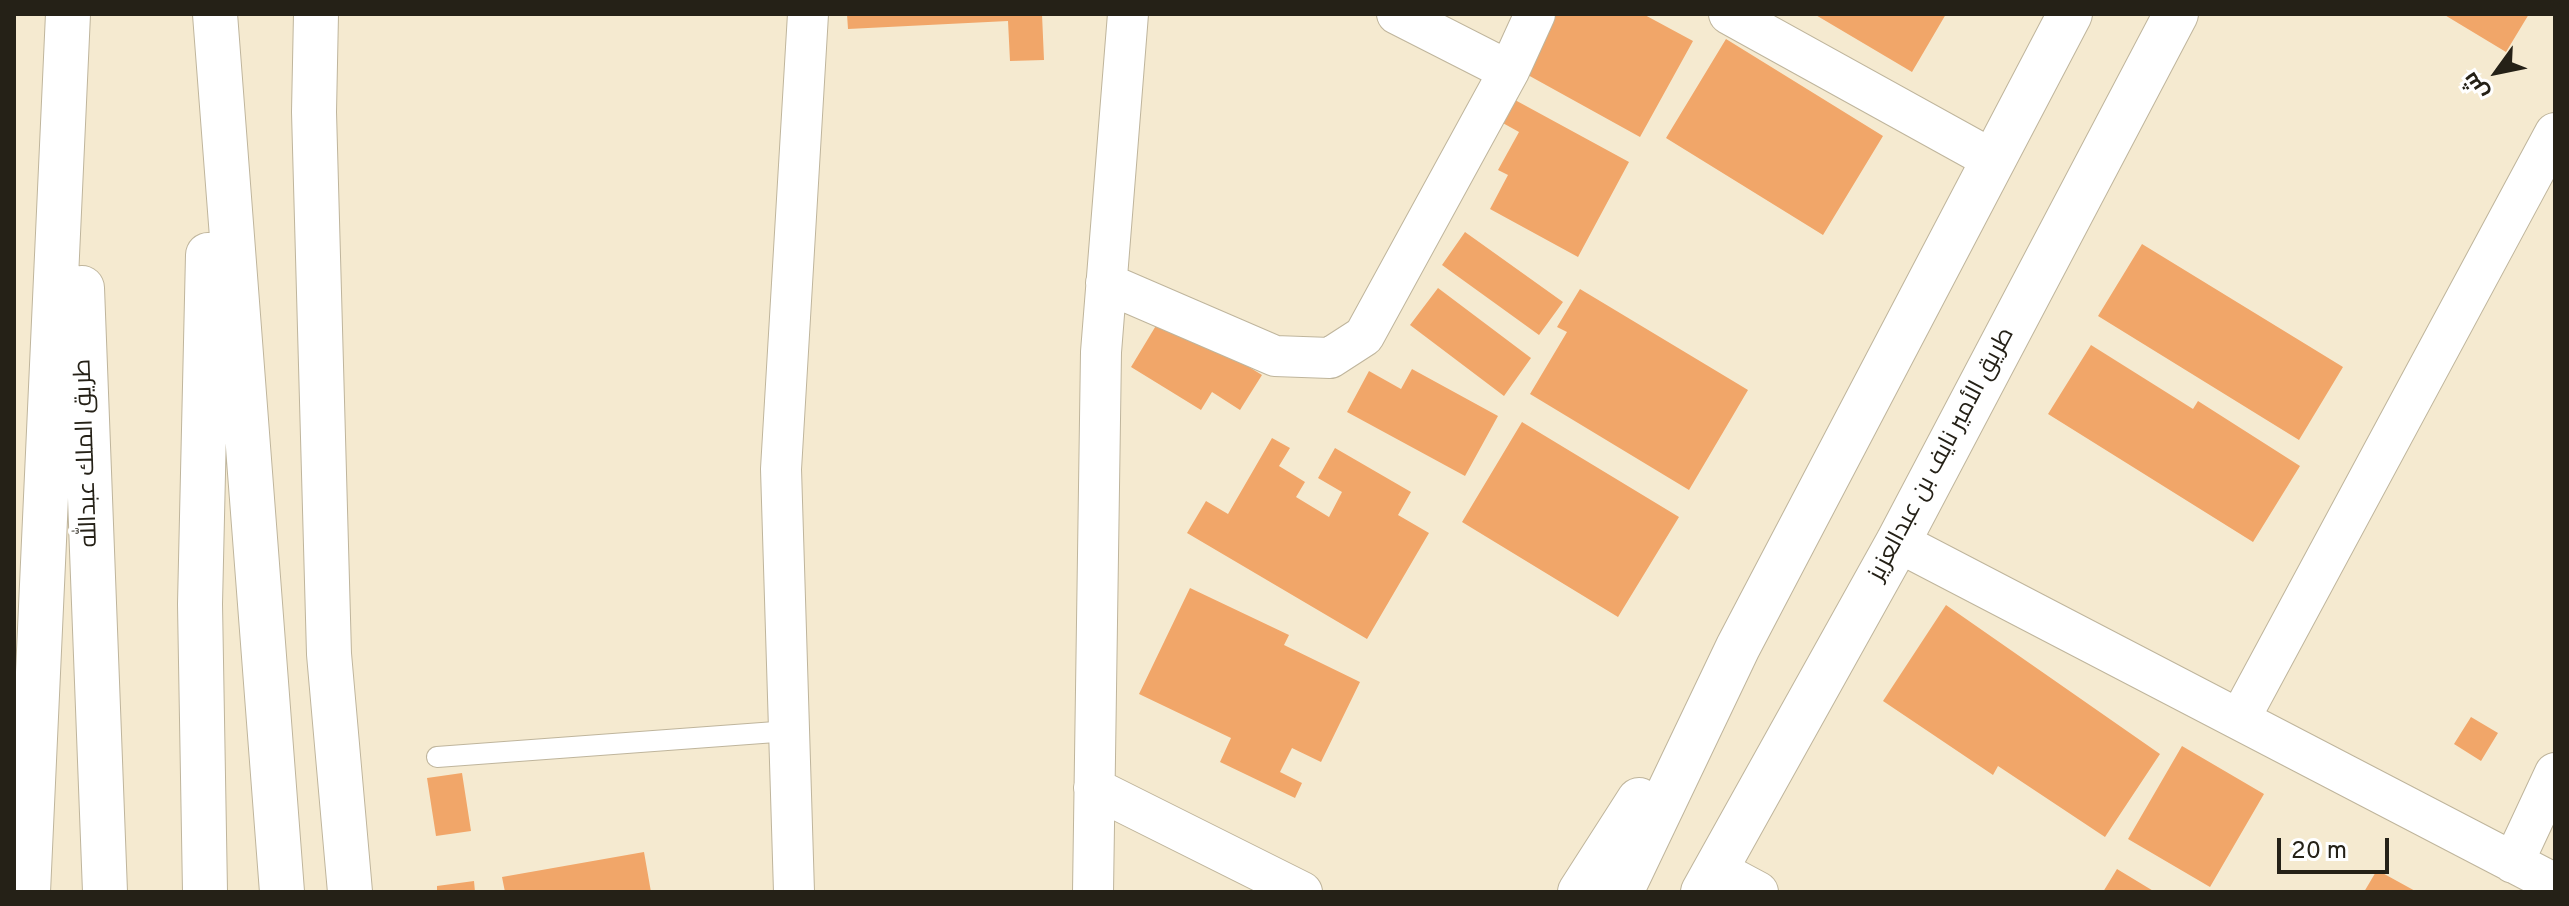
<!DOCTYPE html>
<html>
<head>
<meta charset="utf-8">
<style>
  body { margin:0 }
  #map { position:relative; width:2569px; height:906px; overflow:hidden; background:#f5ead0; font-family:Overpass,Cairo,sans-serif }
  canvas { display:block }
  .frame { position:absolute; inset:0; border:16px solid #252117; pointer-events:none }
  .north { position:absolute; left:2457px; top:32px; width:80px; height:80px; -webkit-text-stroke:6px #fff; paint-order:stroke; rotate:237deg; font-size:22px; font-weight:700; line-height:32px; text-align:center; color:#252117 }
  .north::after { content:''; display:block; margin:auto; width:28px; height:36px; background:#252117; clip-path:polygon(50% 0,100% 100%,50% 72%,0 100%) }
  .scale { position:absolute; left:2277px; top:838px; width:112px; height:36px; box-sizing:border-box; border:4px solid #252117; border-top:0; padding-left:10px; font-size:24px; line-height:28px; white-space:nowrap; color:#252117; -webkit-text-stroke:6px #fff; paint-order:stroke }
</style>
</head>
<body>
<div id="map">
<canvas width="2569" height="906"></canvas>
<div class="frame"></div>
<div class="north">ش</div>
<div class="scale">20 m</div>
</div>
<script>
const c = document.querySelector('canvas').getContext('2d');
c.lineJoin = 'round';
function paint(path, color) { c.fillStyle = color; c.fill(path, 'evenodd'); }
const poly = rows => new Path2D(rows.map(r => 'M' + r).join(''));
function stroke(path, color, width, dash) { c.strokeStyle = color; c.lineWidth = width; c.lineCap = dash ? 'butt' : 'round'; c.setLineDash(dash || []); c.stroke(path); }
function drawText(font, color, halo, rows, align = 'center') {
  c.font = font + ' Overpass,Cairo,sans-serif'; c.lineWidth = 7; c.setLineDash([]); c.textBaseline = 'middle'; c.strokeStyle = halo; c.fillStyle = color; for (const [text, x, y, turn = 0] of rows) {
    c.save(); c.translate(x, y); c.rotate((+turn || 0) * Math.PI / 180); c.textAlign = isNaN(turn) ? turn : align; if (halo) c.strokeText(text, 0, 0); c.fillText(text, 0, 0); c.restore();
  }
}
paint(poly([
  [847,14,1042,14,1044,60,1010,61,1008,21,848,29],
  [1547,14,1643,14,1693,41,1640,137,1517,69],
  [1814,14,1946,14,1912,72],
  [2443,14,2529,14,2506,52],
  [1726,39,1883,136,1823,235,1666,138],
  [1504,94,1629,162,1578,257,1490,209,1508,175,1498,170,1519,132,1492,117],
  [1465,232,1563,302,1539,335,1442,265],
  [2142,244,2343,367,2299,440,2098,316],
  [1438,288,1531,358,1504,396,1410,325],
  [1580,289,1748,390,1689,490,1530,394,1567,332,1557,327],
  [1163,314,1262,375,1240,410,1212,392,1201,410,1131,367],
  [2091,345,2193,409,2198,401,2300,466,2253,542,2048,414],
  [1412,369,1498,416,1465,476,1347,412,1369,371,1401,389],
  [1522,422,1679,517,1618,617,1462,522],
  [1272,438,1290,448,1279,466,1305,482,1296,497,1329,517,1342,492,1318,478,1335,448,1411,492,1398,515,1429,533,1367,639,1187,533,1206,501,1228,514],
  [1190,588,1289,635,1284,645,1360,682,1321,762,1292,748,1280,772,1302,783,1295,798,1220,762,1231,738,1139,694],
  [1946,605,2160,754,2105,837,1998,766,1993,775,1883,701],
  [2471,717,2498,733,2481,761,2454,744],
  [2182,746,2264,794,2210,887,2128,839],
  [462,773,471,831,436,836,427,778],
  [644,852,651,892,505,892,502,877],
  [2117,869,2155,892,2103,892],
  [2377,870,2417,892,2364,892],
  [474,881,475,892,437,892,437,886]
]), '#f1a669');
const lane = poly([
  [437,757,789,731]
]);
const street = poly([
  [1397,14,1509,71],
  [1729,14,1993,160],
  [1106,283,1275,356,1330,358,1364,336,1509,71,1535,14],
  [1898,542,2555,884],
  [2240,718,2555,133],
  [1094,788,1302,892],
  [2513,863,2555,773],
  [1715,869,1758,892],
  [794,892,781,469,808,14],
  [1093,892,1101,352,1128,14]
]);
const primary = poly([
  [316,14,314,112,329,654,350,892],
  [1580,892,1639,800],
  [1621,892,1738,647,2070,14],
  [1703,892,1898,542,2176,14]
]);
const highway = poly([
  [215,14,282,892],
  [82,288,105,892],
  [28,892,68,14],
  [205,892,200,604,208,255]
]);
stroke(lane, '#bfb59c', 22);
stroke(street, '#bfb59c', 42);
stroke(primary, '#bfb59c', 46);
stroke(highway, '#bfb59c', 46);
stroke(lane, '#fff', 20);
stroke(street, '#fff', 40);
stroke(primary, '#fff', 44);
stroke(highway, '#fff', 44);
drawText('24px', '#252117', '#fff', [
  ["طريق الملك عبدالله",88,453,-92],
  ["طريق الأمير نايف بن عبدالعزيز",1943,455,-62]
]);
</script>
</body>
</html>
